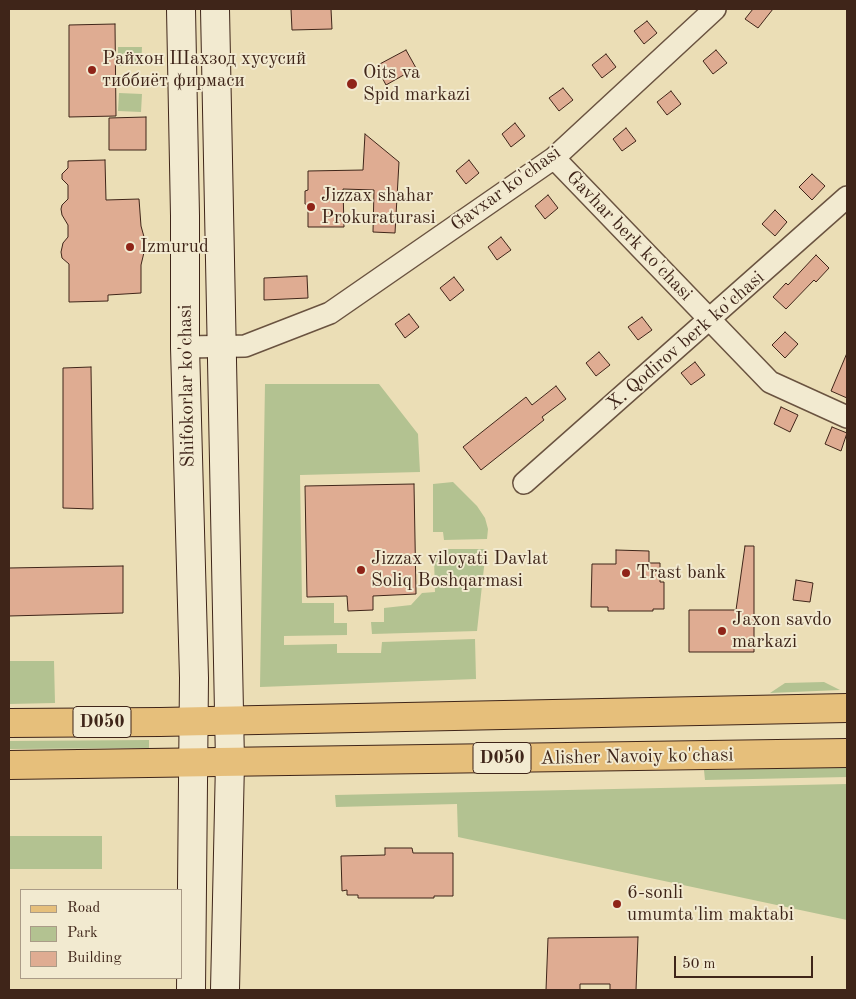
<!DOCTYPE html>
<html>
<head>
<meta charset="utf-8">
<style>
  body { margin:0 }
  #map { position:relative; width:856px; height:999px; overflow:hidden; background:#ebdeb6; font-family:"Old Standard TT",serif }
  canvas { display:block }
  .frame { position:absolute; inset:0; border:10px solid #3f2519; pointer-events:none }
  .legend { position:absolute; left:20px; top:889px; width:162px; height:90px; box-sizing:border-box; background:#f2ead0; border:1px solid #aa9b87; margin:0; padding:6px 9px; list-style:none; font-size:15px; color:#3f2519 }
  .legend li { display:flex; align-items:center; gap:10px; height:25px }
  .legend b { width:25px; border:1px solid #aa9b87 }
  .scale { position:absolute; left:674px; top:956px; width:139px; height:22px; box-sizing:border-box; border:2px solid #3f2519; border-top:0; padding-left:6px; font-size:15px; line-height:18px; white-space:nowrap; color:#3f2519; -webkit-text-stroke:4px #f2ead0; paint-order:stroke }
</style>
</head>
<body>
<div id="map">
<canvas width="856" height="999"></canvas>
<div class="frame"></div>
<ul class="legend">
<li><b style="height:6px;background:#e6bf7b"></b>Road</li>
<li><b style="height:14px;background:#b3c291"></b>Park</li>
<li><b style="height:14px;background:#dfac92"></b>Building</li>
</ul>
<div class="scale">50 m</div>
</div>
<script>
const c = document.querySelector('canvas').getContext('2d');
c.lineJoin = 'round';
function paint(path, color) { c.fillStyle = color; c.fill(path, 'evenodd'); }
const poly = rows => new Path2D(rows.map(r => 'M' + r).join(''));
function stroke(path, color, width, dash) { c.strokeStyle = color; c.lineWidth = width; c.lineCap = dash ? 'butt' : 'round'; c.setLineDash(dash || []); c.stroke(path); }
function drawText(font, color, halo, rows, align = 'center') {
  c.font = font + ' "Old Standard TT",serif'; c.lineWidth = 4; c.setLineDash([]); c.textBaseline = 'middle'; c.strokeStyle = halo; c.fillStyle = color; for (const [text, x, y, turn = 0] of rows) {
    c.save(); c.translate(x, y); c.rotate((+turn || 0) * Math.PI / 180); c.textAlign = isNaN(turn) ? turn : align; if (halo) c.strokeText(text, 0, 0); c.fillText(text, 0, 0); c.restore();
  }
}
paint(poly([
  [118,47,142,47,141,66,118,66],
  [119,93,142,94,141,112,118,111],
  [265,384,379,384,418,434,420,472,300,475,302,603,334,603,334,623,347,623,347,635,284,636,284,645,337,644,337,653,381,653,382,642,475,639,476,679,260,687],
  [453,482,477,506,485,518,488,529,487,539,444,540,443,532,433,532,433,484],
  [444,549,486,549,477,631,372,634,371,622,384,622,384,608,411,605,422,593,435,592,434,558,444,557],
  [9,661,54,661,55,703,9,704],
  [824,682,840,690,770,693,785,683],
  [149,740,149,748,9,749,9,741],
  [847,767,847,777,705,780,704,770],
  [847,784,847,920,458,837,457,804,336,807,335,795],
  [9,836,102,836,102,869,9,869]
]), '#b3c291');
const building = poly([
  [291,9,331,9,332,29,292,30,291,9],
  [753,9,773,9,758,28,745,19,753,9],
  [647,21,657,33,644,44,634,31,647,21],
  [115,24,116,116,69,117,69,25,115,24],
  [406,50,416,68,386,85,376,66,406,50],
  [716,50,727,63,713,74,703,61,716,50],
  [606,54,616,67,602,78,592,65,606,54],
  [563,88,573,100,559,111,549,98,563,88],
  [671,91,681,104,667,115,657,102,671,91],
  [146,117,146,150,109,150,109,118,146,117],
  [515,123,525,136,511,147,502,134,515,123],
  [626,128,636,141,622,151,613,139,626,128],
  [365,134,399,162,395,233,373,232,374,190,343,189,344,227,308,227,308,206,305,204,305,191,308,190,308,171,363,170,365,134],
  [105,160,106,200,139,199,141,226,146,244,141,265,141,293,108,295,108,301,69,302,69,264,62,258,61,252,63,243,68,237,68,225,62,215,61,209,62,205,68,199,68,185,62,179,62,174,68,168,68,161,105,160],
  [469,160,479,173,466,184,456,171,469,160],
  [812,174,825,186,812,200,799,187,812,174],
  [548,195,558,208,545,219,535,206,548,195],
  [775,210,787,222,775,236,762,224,775,210],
  [501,237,511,250,497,260,488,247,501,237],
  [816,255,829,268,816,282,814,280,786,309,773,297,786,283,788,285,816,255],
  [307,276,308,298,264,300,264,278,307,276],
  [454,277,464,290,450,301,440,288,454,277],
  [409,314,419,327,405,338,395,324,409,314],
  [642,317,652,330,638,340,628,327,642,317],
  [785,332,798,344,785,358,772,345,785,332],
  [599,352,610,365,596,376,586,363,599,352],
  [847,353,847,398,831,391,847,353],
  [695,362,705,375,691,385,681,373,695,362],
  [91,367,93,509,63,508,63,368,91,367],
  [556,386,566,399,542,417,544,420,481,470,463,447,526,397,532,405,556,386],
  [781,407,798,415,790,432,774,424,781,407],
  [832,427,847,433,841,451,825,444,832,427],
  [414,484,416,594,373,596,373,610,348,611,347,596,307,597,305,486,414,484],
  [745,546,754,546,754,652,689,652,689,610,736,610,745,546],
  [616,550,649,551,649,563,660,563,660,582,664,582,664,609,653,609,653,611,608,611,608,607,591,607,592,564,616,564,616,550],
  [123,566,123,613,9,616,9,568,123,566],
  [796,580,813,583,810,602,793,600,796,580],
  [385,848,412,848,413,853,453,853,453,896,434,896,434,898,358,898,358,895,347,895,347,890,342,891,341,856,385,855,385,848],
  [638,937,636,990,610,990,610,984,580,984,580,990,546,990,548,938,638,937]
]);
paint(building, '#dfac92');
stroke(building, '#3f2519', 1);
const minor = poly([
  [554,158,770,382,847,417],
  [185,347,245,346,330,313,554,158,715,9],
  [524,483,847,197]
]);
const secondary = poly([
  [181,9,185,216,185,347,194,678,191,990],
  [215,9,230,762,225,990]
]);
const primary = poly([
  [9,723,160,722,847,708],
  [9,765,847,753]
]);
stroke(minor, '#6a5340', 24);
stroke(secondary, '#3f2519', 30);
stroke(primary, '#3f2519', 30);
stroke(minor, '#f2ead0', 21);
stroke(secondary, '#f2ead0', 28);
stroke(primary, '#e6bf7b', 28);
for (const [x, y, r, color] of [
  [92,70,5,"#8f2418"],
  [352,84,6,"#8f2418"],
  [311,207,5,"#8f2418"],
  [130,247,5,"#8f2418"],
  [361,570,5,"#8f2418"],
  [626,573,5,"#8f2418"],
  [722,631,5,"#8f2418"],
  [617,904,5,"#8f2418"]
]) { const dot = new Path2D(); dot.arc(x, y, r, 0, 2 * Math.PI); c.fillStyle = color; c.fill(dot); stroke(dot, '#f2ead0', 2); }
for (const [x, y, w] of [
  [102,722,58],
  [502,758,58]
]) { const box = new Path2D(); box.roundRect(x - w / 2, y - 15.5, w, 31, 4); c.fillStyle = '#f2ead0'; c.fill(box); stroke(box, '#3f2519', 1); }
drawText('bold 18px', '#3f2519', null, [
  ["D050",102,722],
  ["D050",502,758]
]);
drawText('19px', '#3f2519', '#f2ead0', [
  ["Райхон Шахзод хусусий",102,59],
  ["тиббиёт фирмаси",102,81],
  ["Oits va",363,73],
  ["Spid markazi",363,95],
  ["Jizzax shahar",321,196],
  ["Prokuraturasi",321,218],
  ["Izmurud",140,247],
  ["Jizzax viloyati Davlat",371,559],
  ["Soliq Boshqarmasi",371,581],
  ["Trast bank",636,573],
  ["Jaxon savdo",732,620],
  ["markazi",732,642],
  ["6-sonli",627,893],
  ["umumta'lim maktabi",627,915]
], 'left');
drawText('19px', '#3f2519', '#f2ead0', [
  ["Gavxar ko'chasi",506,189,-36],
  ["Gavhar berk ko'chasi",629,236,46],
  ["X. Qodirov berk ko'chasi",686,341,-41],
  ["Shifokorlar ko'chasi",187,386,-91],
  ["Alisher Navoiy ko'chasi",637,757,-1]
]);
</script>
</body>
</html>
